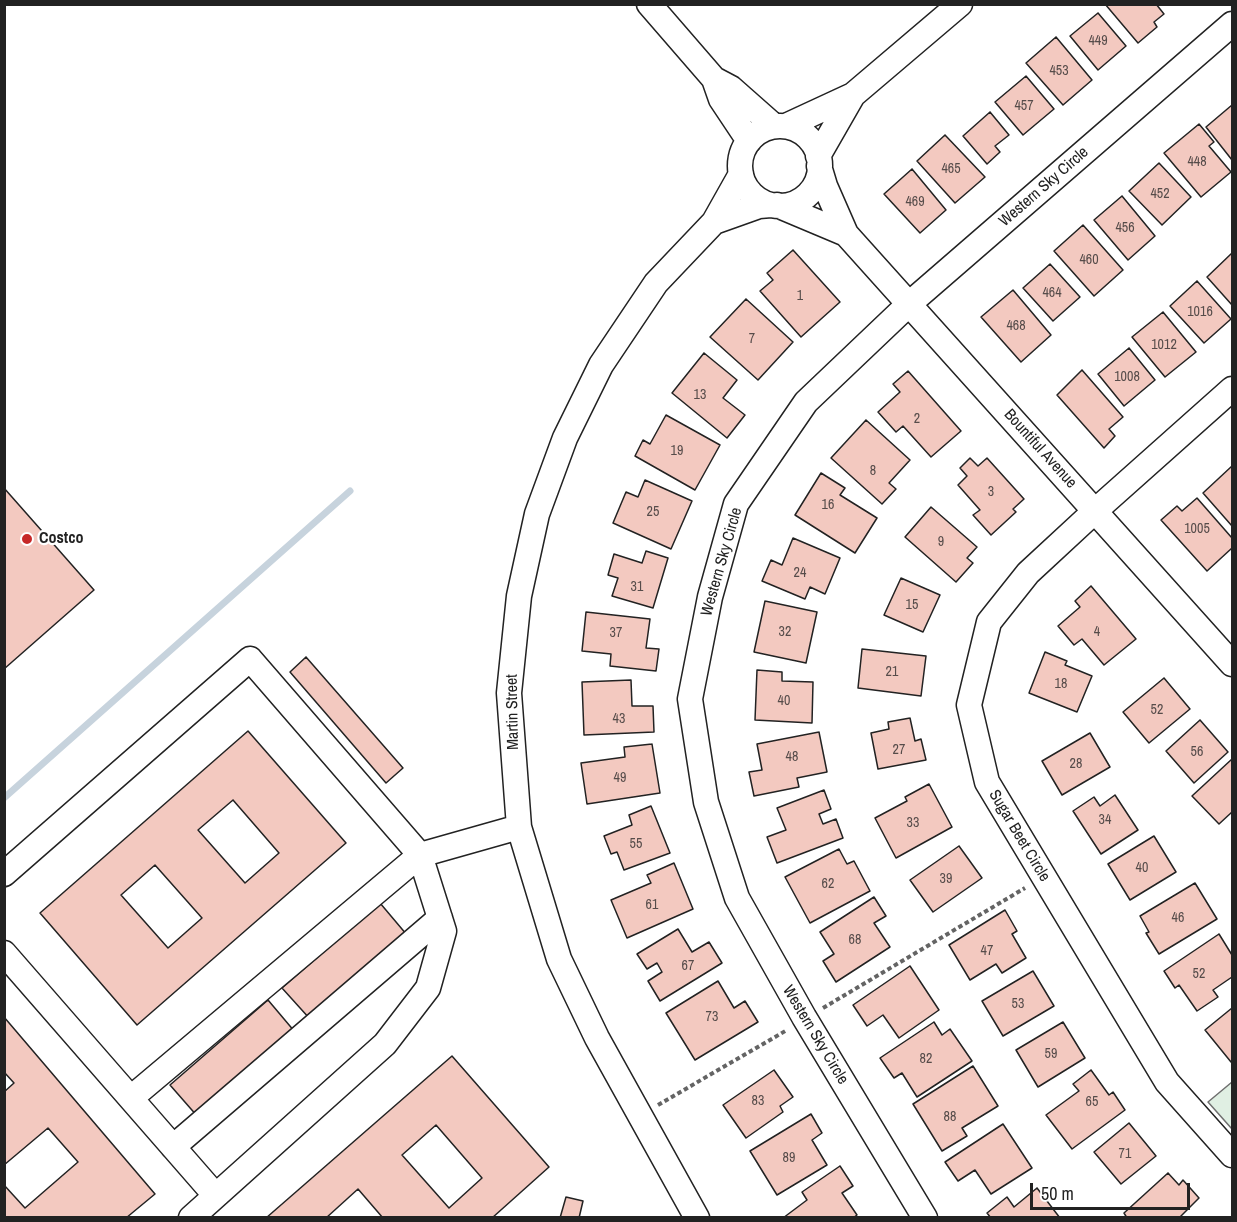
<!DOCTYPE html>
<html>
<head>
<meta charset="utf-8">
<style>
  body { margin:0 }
  #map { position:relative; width:1237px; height:1222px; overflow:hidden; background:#fff; font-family:"Archivo Narrow",sans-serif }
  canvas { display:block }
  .frame { position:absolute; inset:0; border:6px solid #222; pointer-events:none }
  .scale { position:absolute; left:1030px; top:1183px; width:160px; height:27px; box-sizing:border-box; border:3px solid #222; border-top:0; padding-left:8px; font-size:18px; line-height:21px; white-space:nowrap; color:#222; -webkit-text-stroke:4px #fff; paint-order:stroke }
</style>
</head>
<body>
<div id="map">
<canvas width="1237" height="1222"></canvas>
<div class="frame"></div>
<div class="scale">50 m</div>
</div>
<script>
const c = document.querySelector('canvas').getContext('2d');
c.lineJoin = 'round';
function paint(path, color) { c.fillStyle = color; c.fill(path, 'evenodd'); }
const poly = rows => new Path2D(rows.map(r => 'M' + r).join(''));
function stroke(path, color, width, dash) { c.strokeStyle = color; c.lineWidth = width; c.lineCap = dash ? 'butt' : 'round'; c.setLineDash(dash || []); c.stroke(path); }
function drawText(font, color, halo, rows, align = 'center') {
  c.font = font + ' "Archivo Narrow",sans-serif'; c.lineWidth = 4.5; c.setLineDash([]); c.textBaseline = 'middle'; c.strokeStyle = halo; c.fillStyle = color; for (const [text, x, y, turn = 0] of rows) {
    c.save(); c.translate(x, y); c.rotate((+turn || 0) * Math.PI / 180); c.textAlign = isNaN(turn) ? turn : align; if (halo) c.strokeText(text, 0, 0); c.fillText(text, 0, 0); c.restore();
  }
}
const green = poly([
  [1232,1082,1232,1129,1208,1102,1232,1082]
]);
paint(green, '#e0efe3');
stroke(green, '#6f6f6f', 1.5);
stroke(poly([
  [4,798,350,491]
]), '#c7d3dd', 7);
const building = poly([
  [1105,4,1156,4,1164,14,1154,22,1157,27,1138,43,1105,4],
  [1098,13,1126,46,1098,70,1070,36,1098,13],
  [1056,37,1092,80,1063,105,1026,63,1056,37],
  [1026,76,1054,109,1023,135,995,102,1026,76],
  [1232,105,1232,160,1206,127,1232,105],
  [990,112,1009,135,995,146,1000,152,987,164,963,136,990,112],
  [1199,124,1214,142,1209,146,1231,172,1201,197,1164,153,1199,124],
  [945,135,985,177,955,203,917,161,945,135],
  [1159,163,1191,197,1162,225,1129,191,1159,163],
  [912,169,946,210,920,233,884,194,912,169],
  [1122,196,1155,236,1128,260,1094,220,1122,196],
  [1083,225,1123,270,1094,296,1054,251,1083,225],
  [793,250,840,302,801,337,760,291,773,280,767,273,793,250],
  [1232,253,1232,305,1207,277,1232,253],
  [1050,264,1080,297,1053,321,1023,288,1050,264],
  [1197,281,1231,319,1204,343,1170,306,1197,281],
  [1013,290,1051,335,1021,362,981,317,1013,290],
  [746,299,793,342,758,380,710,337,746,299],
  [1163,312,1196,352,1165,377,1132,337,1163,312],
  [1129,348,1155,380,1124,406,1098,374,1129,348],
  [704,353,737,380,723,398,745,415,727,438,672,393,704,353],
  [1082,370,1123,417,1109,429,1115,436,1104,448,1057,395,1082,370],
  [908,371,961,431,931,457,903,426,896,432,878,412,900,392,893,384,908,371],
  [666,415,720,445,695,490,635,456,643,440,650,444,666,415],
  [866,420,910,460,889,483,896,489,882,504,831,458,866,420],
  [970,458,978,466,987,458,1024,499,1013,509,1016,512,991,535,973,515,980,510,958,485,967,476,960,468,970,458],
  [1232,466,1232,526,1203,493,1232,466],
  [821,473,845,488,840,495,877,518,855,553,795,515,821,473],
  [645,480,692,501,671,549,613,523,626,492,638,497,645,480],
  [4,488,94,590,4,669,4,488],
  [1197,498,1232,538,1232,548,1207,571,1161,520,1177,506,1182,511,1197,498],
  [931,507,977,547,967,558,973,563,956,582,905,537,931,507],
  [793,538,840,558,825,594,810,587,805,599,762,581,771,560,782,565,793,538],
  [646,551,668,558,653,608,612,596,618,578,608,575,614,554,642,563,646,551],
  [901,578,940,595,923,632,884,615,901,578],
  [1091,586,1136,639,1104,665,1082,639,1074,645,1058,626,1080,607,1075,601,1091,586],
  [765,601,817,612,806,663,754,652,765,601],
  [586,612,650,619,646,648,659,649,656,671,610,666,611,654,582,651,586,612],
  [862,649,926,656,921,696,858,688,862,649],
  [1045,652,1067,661,1065,665,1092,676,1077,712,1029,693,1045,652],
  [306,657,403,768,386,783,290,672,306,657],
  [757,670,782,672,782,681,813,682,812,723,755,720,757,670],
  [1164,678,1190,709,1149,743,1123,712,1164,678],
  [631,680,632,706,653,706,654,732,584,735,582,682,631,680],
  [910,718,915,741,921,739,926,760,878,769,871,733,889,729,888,722,910,718],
  [1200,720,1228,752,1194,783,1166,751,1200,720],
  [248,731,346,843,137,1025,40,913,248,731],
  [233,800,279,853,245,883,198,830,233,800],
  [155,865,202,918,168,948,121,895,155,865],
  [819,732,827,772,797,778,799,787,754,796,749,772,762,770,757,744,819,732],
  [1090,733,1110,767,1062,795,1042,761,1090,733],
  [652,744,660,793,587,804,581,763,625,757,624,747,652,744],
  [1232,759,1232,812,1219,824,1192,796,1232,759],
  [929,784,952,827,896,858,875,818,907,801,905,797,929,784],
  [824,790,831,809,819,814,823,824,836,819,843,838,777,863,767,837,786,830,777,808,824,790],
  [1115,795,1138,830,1101,854,1073,811,1094,797,1100,806,1115,795],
  [651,806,670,853,624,870,617,852,611,854,604,836,632,825,629,815,651,806],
  [1154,836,1176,872,1130,900,1108,864,1154,836],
  [959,846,982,878,933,912,910,880,959,846],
  [839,849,847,864,854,861,870,891,810,923,785,877,839,849],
  [674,863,693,909,627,938,611,900,651,883,647,875,674,863],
  [1195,883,1217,919,1159,954,1146,933,1149,932,1140,916,1195,883],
  [874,897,886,916,874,923,890,947,836,982,823,961,834,954,820,932,874,897],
  [380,903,407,935,310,1019,282,988,380,903],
  [1005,910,1017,931,1012,934,1026,958,1002,973,996,964,970,980,949,945,1005,910],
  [678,929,692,952,709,942,722,963,660,1001,648,981,662,972,657,963,647,969,637,954,678,929],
  [1219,934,1232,955,1232,977,1213,990,1218,997,1197,1011,1179,985,1175,988,1164,971,1219,934],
  [910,966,939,1010,899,1038,883,1015,867,1026,853,1005,910,966],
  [1033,971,1054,1006,1003,1036,982,1001,1033,971],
  [718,981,734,1008,745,1001,758,1022,695,1060,666,1013,718,981],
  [268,1000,295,1032,198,1117,170,1085,268,1000],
  [1232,1008,1232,1060,1231,1062,1205,1030,1232,1008],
  [4,1017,155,1194,126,1218,4,1218,4,1185,25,1208,78,1162,48,1128,4,1165,4,1092,14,1083,4,1072,4,1017],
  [934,1022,942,1035,950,1029,972,1061,917,1097,902,1073,894,1078,880,1058,934,1022],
  [1063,1022,1085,1058,1038,1087,1016,1050,1063,1022],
  [452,1056,549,1167,492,1218,383,1218,358,1189,326,1218,266,1218,452,1056],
  [436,1125,482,1178,449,1208,402,1155,436,1125],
  [973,1066,998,1106,962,1128,967,1136,942,1151,913,1104,973,1066],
  [774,1070,793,1097,780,1106,783,1112,746,1138,723,1105,774,1070],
  [1091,1070,1109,1095,1113,1092,1125,1110,1072,1149,1046,1115,1079,1091,1073,1084,1091,1070],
  [811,1114,822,1133,812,1140,827,1165,777,1195,750,1151,811,1114],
  [1129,1123,1156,1156,1121,1184,1094,1152,1129,1123],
  [1003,1124,1032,1168,991,1194,975,1170,958,1181,945,1162,1003,1124],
  [840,1166,853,1186,842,1193,857,1215,853,1218,783,1218,807,1200,802,1192,840,1166],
  [1168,1173,1179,1185,1183,1180,1199,1198,1179,1218,1127,1218,1124,1213,1168,1173],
  [1037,1188,1060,1218,991,1218,987,1213,1007,1197,1014,1207,1037,1188],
  [566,1197,583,1201,579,1218,560,1218,566,1197]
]);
paint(building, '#f3c9c0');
stroke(building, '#222', 1.5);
const minor = poly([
  [649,4,714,79,721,99,749,141],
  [714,79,731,88,774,126],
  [786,126,853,95,960,4],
  '740 166a40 40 0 1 1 80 0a40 40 0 1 1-80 0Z',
  [818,156,853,95],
  [819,166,825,186,846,234,1232,664],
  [777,205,846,234],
  [714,222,759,206,771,205],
  [1232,389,1095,511,1028,573,989,622,969,705,987,782,1167,1082,1232,1155],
  [4,874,250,659,420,855,444,931,428,988,385,1044,191,1218],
  [4,953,215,1195],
  [131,1098,420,855,519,827],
  [173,1147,440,918],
  [697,1218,597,1038,559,959,519,827,509,693,519,596,537,514,565,438,601,365,656,283,714,222,741,174],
  [925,1218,804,1017,737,898,706,802,690,699,710,597,736,504,806,402,909,304,1232,24]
]);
stroke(minor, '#222', 27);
stroke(poly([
  [823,1008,1025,888],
  [658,1105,787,1030]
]), '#646464', 4, [4.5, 3]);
stroke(minor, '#fff', 24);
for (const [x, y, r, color] of [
  [27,539,6,"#c62828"]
]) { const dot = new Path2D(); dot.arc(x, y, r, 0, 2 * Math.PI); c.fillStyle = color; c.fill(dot); stroke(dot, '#fff', 2); }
drawText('14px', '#564c4a', null, [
  ["449",1098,41],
  ["453",1059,71],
  ["457",1024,106],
  ["448",1197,162],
  ["465",951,169],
  ["452",1160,194],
  ["469",915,202],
  ["456",1125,228],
  ["460",1089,260],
  ["464",1052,293],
  ["1",800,296],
  ["1016",1200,312],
  ["468",1016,326],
  ["7",752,339],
  ["1012",1164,345],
  ["1008",1127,377],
  ["13",700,395],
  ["2",917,419],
  ["19",677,451],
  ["8",873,471],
  ["3",991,492],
  ["16",828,505],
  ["25",653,512],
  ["1005",1197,529],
  ["9",941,542],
  ["24",800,573],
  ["31",637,587],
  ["15",912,605],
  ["32",785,632],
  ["4",1097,632],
  ["37",616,633],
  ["21",892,672],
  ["18",1061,684],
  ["40",784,701],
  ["52",1157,710],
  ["43",619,719],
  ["27",899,750],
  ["56",1197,752],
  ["48",792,757],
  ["28",1076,764],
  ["49",620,778],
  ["34",1105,820],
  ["33",913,823],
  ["55",636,844],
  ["40",1142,868],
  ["39",946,879],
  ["62",828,884],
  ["61",652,905],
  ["46",1178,918],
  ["68",855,940],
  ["47",987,951],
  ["67",688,966],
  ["52",1199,974],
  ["53",1018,1004],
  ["73",712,1017],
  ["59",1051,1054],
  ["82",926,1059],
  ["83",758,1101],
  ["65",1092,1102],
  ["88",950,1117],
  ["71",1125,1154],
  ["89",789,1158]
]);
drawText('16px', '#222', '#fff', [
  ["Western Sky Circle",1044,187,-41],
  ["Bountiful Avenue",1040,449,48],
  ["Western Sky Circle",722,562,-74],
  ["Martin Street",513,712,-91],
  ["Sugar Beet Circle",1019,836,59],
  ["Western Sky Circle",815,1035,59]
]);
drawText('bold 16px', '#222', '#fff', [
  ["Costco",39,539]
], 'left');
</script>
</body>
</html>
